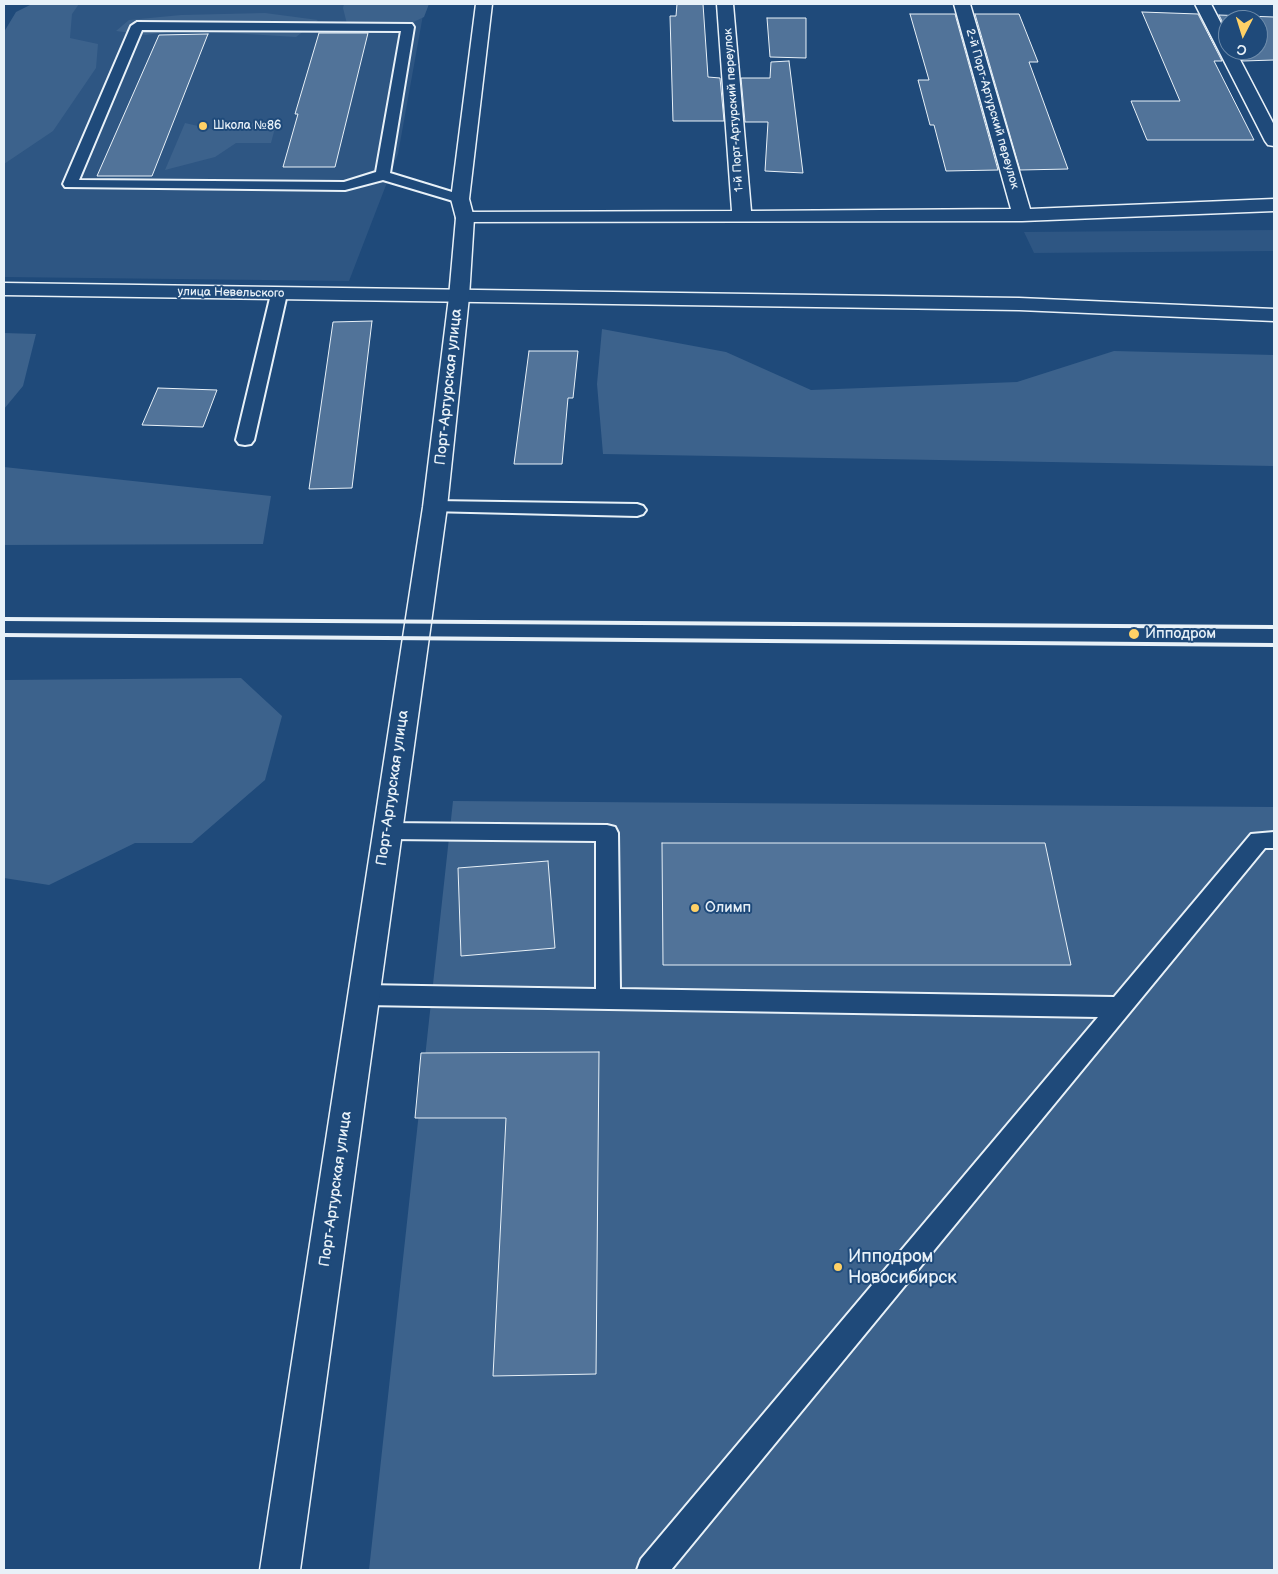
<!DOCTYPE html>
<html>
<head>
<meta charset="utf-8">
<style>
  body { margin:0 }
  #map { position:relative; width:1278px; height:1574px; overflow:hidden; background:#1f4a7a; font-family:"Balsamiq Sans",sans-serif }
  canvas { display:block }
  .frame { position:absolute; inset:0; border:5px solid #e8f1f8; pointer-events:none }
  .north { position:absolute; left:1218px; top:10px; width:50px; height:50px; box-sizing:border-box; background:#1f4a7a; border:1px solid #6f8dac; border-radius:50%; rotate:185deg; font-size:14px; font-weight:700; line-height:20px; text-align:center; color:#e8f1f8 }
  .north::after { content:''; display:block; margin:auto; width:18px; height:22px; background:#ffd166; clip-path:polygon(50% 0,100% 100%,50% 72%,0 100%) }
</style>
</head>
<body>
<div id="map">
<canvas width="1278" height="1574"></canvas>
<div class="frame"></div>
<div class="north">С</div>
</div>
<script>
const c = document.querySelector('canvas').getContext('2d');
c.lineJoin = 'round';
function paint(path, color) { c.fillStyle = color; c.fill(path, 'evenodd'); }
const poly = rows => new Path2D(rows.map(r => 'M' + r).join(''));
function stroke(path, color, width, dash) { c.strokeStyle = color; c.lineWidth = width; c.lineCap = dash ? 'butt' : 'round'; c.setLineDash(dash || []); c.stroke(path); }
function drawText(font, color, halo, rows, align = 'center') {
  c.font = font + ' "Balsamiq Sans",sans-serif'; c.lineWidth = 4; c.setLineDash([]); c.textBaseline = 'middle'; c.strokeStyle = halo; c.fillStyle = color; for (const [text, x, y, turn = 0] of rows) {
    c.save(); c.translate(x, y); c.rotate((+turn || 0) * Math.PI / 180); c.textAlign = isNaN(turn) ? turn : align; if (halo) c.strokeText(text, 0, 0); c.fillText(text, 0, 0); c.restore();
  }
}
paint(poly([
  [57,4,425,4,398,154,349,281,4,277,4,97],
  [1274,230,1274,251,1034,253,1024,232]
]), '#2e5683');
paint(poly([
  [32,4,79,4,72,14,70,38,98,44,96,68,53,131,4,164,4,32,16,12],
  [344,4,429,4,424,17,399,29,347,24,343,8],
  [265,13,318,20,296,37,180,30,146,35,116,31,129,20,181,15],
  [185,123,220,131,248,123,276,124,271,143,236,143,215,157,165,170],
  [602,329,726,352,811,390,1017,382,1114,351,1274,355,1274,466,603,454,597,384],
  [4,333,36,334,23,386,4,409],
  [4,467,271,496,263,544,4,545],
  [241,678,282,716,265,780,192,843,135,843,49,885,4,878,4,680],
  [453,801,1274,807,1274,1570,369,1570]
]), '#3c628c');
const building = poly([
  [677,4,703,4,708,77,720,78,724,121,673,121,670,16,676,16,677,4],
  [1142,12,1198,14,1222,61,1214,61,1254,140,1147,140,1131,101,1180,101,1142,12],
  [910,14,955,14,998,170,946,171,934,125,930,125,918,80,929,80,910,14],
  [975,14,1019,14,1038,62,1029,62,1068,169,1020,170,975,14],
  [1219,15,1274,17,1274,60,1243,61,1237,50,1258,50,1258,20,1228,20,1228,33,1219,15],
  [767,18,806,18,806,58,770,57,767,18],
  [319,33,368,33,335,167,283,167,298,114,295,114,319,33],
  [208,34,152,176,97,176,159,35,208,34],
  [789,61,803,173,765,171,768,122,745,122,741,78,770,78,771,62,789,61],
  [372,321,352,488,309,489,333,322,372,321],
  [529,351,578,351,573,398,568,398,562,464,514,464,529,351],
  [158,388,217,390,203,427,142,425,158,388],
  [662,843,1045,843,1071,965,663,965,662,843],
  [548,861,555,948,461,956,458,868,548,861],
  [599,1052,596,1374,493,1376,506,1118,415,1118,421,1053,599,1052]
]);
paint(building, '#517399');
stroke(building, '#e8f1f8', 1);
const lane = poly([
  [137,22,412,24,414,27,390,173,465,196,467,199,460,203,383,180,345,190,65,187,63,184,131,26,137,22],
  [142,30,401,31,376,172,344,182,79,180,142,30],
  [279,289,287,294,254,440,251,444,245,445,239,444,236,440,271,294,279,289],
  [435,501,637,504,643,506,646,510,643,514,637,516,429,511,426,507,429,503,435,501],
  [387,823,607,825,615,827,618,833,620,989,1114,997,1251,834,1274,832,1274,848,1265,848,671,1570,637,1570,641,1559,1098,1017,364,1005,356,1002,352,995,356,988,364,985,596,989,596,841,387,839,379,837,376,831,379,825,387,823]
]);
const street = poly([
  [717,4,733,4,751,211,1011,209,954,4,970,4,1030,209,1274,199,1274,211,1022,221,458,222,456,218,458,214,465,212,732,211,717,4],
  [1195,4,1211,4,1228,37,1228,50,1235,50,1274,125,1274,146,1268,145,1265,141,1195,4],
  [4,283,1019,298,1274,309,1274,321,1019,310,4,295,4,283]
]);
const secondary = poly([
  [476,4,492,4,469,199,474,218,469,297,447,507,300,1570,260,1570,423,507,449,297,456,218,451,199,476,4]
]);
stroke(lane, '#e8f1f8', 4);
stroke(street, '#e8f1f8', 3);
stroke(secondary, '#e8f1f8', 3);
paint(lane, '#1f4a7a');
paint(street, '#1f4a7a');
paint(secondary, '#1f4a7a');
stroke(poly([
  [4,619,1274,627],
  [4,635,1274,645]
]), '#e8f1f8', 4);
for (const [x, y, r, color] of [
  [203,126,5,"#ffd166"],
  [1134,634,6,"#ffd166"],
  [695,908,5,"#ffd166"],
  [838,1267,5,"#ffd166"]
]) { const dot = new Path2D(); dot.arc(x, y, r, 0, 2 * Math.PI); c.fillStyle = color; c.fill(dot); stroke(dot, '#1f4a7a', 2); }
drawText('12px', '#e8f1f8', '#1f4a7a', [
  ["2-й Порт-Артурский переулок",992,109,74],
  ["1-й Порт-Артурский переулок",734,110,-94],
  ["улица Невельского",231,293,1]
]);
drawText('12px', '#e8f1f8', '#1f4a7a', [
  ["Школа №86",213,126]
], 'left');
drawText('15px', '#e8f1f8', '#1f4a7a', [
  ["Порт-Артурская улица",449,387,-84],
  ["Порт-Артурская улица",393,788,-82],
  ["Порт-Артурская улица",336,1189,-82]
]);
drawText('15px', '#e8f1f8', '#1f4a7a', [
  ["Ипподром",1145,634],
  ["Олимп",705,908]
], 'left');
drawText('18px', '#e8f1f8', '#1f4a7a', [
  ["Ипподром",848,1257],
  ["Новосибирск",848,1278]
], 'left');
</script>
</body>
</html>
